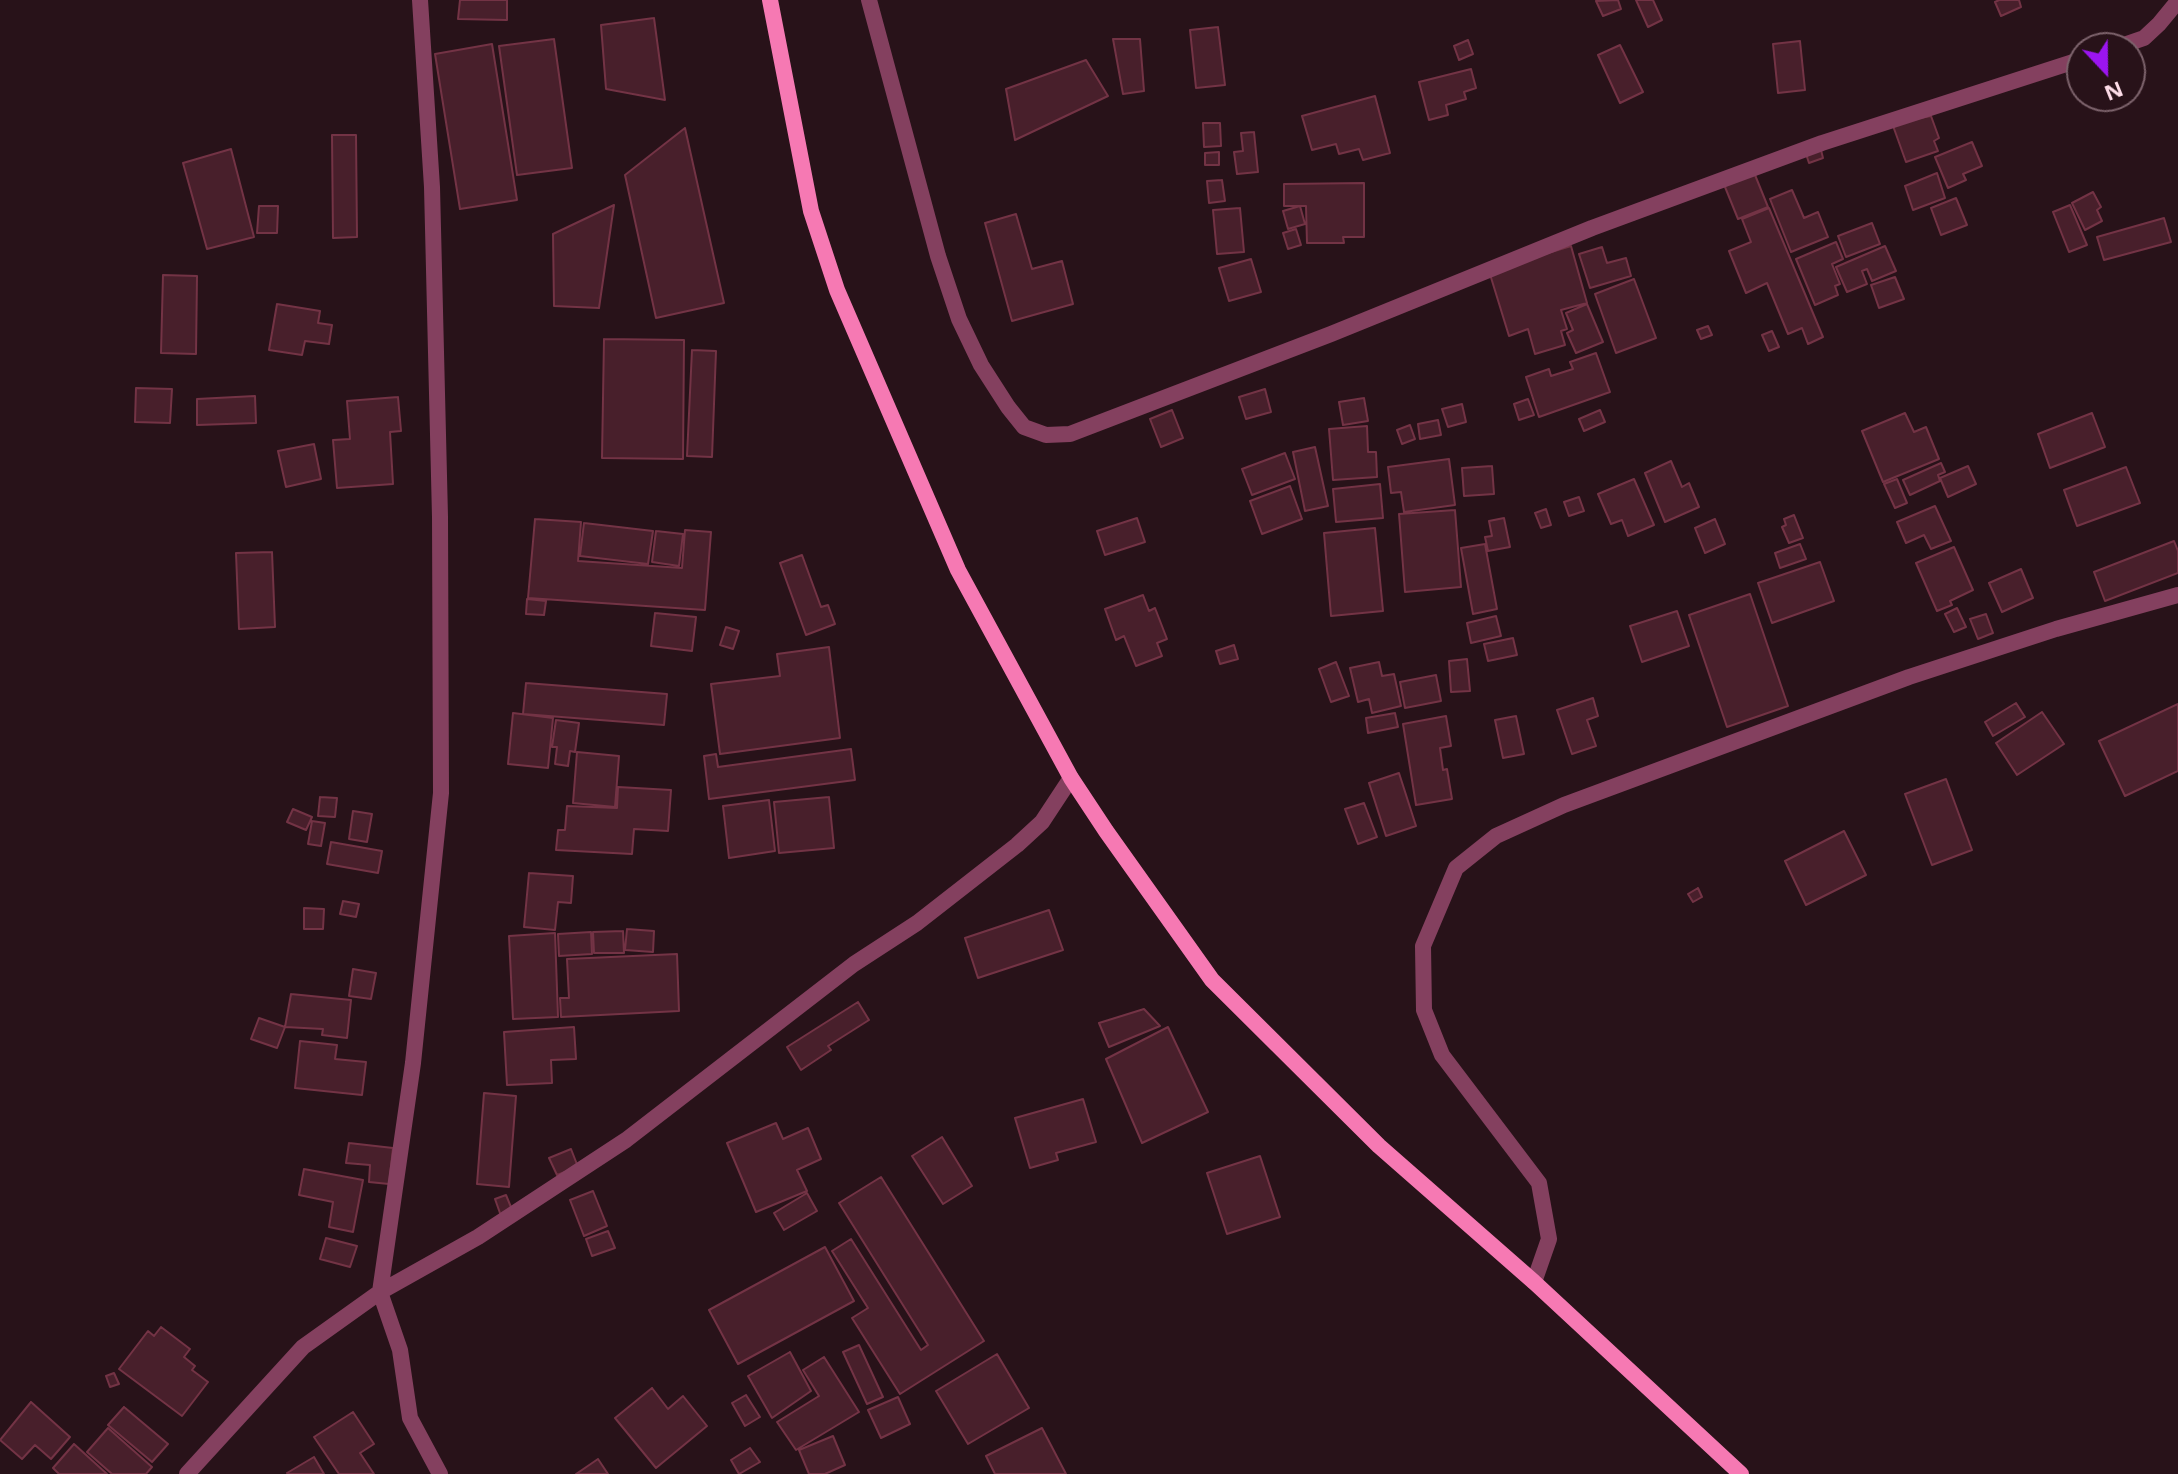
<!DOCTYPE html>
<html>
<head>
<meta charset="utf-8">
<style>
  body { margin:0 }
  #map { position:relative; width:2178px; height:1474px; overflow:hidden; background:#281219; font-family:"Open Sans",sans-serif }
  canvas { display:block }
  .north { position:absolute; left:2066px; top:32px; width:80px; height:80px; box-sizing:border-box; background:#281219; border:2px solid #7d636c; border-radius:50%; rotate:158deg; font-size:22px; font-weight:700; line-height:32px; text-align:center; color:#fddce8 }
  .north::after { content:''; display:block; margin:auto; width:28px; height:36px; background:#9b15f0; clip-path:polygon(50% 0,100% 100%,50% 72%,0 100%) }
</style>
</head>
<body>
<div id="map">
<canvas width="2178" height="1474"></canvas>
<div class="north">N</div>
</div>
<script>
const c = document.querySelector('canvas').getContext('2d');
c.lineJoin = 'round';
function paint(path, color) { c.fillStyle = color; c.fill(path, 'evenodd'); }
const poly = rows => new Path2D(rows.map(r => 'M' + r).join(''));
function stroke(path, color, width, dash) { c.strokeStyle = color; c.lineWidth = width; c.lineCap = dash ? 'butt' : 'round'; c.setLineDash(dash || []); c.stroke(path); }
const building = poly([
  [460,0,507,0,507,20,458,19,460,0],
  [1618,0,1621,9,1603,16,1596,1,1618,0],
  [1636,0,1653,0,1662,20,1648,27,1636,0],
  [1999,0,2019,0,2021,7,2001,16,1995,2,1999,0],
  [654,18,665,100,606,89,601,25,654,18],
  [1218,27,1225,85,1196,88,1190,30,1218,27],
  [554,39,572,168,517,175,499,46,554,39],
  [1113,39,1140,39,1144,91,1123,94,1113,39],
  [1468,40,1473,54,1459,60,1454,46,1468,40],
  [1800,41,1805,90,1778,93,1773,44,1800,41],
  [492,44,517,200,460,209,435,54,492,44],
  [1620,45,1643,92,1620,103,1598,55,1620,45],
  [1086,60,1108,96,1015,140,1006,89,1086,60],
  [1471,69,1476,88,1464,92,1466,99,1446,105,1448,115,1429,120,1419,82,1471,69],
  [1375,96,1390,153,1363,160,1359,149,1339,154,1336,144,1312,150,1302,116,1375,96],
  [1931,116,1939,138,1934,141,1938,151,1906,162,1892,123,1931,116],
  [1203,123,1220,123,1221,146,1204,147,1203,123],
  [685,128,724,303,656,318,625,175,685,128],
  [1254,132,1258,172,1237,174,1234,152,1243,151,1241,133,1254,132],
  [332,135,356,135,357,237,333,238,332,135],
  [1972,142,1982,166,1963,174,1966,180,1948,188,1935,157,1972,142],
  [1820,146,1823,158,1809,163,1805,151,1820,146],
  [231,149,254,237,207,249,183,163,231,149],
  [1219,152,1219,165,1205,165,1205,153,1219,152],
  [1753,170,1768,207,1738,219,1723,182,1753,170],
  [1937,173,1945,198,1913,210,1905,186,1937,173],
  [1222,180,1225,201,1209,203,1207,181,1222,180],
  [1364,183,1364,237,1343,237,1344,243,1307,243,1306,206,1284,206,1284,184,1364,183],
  [1792,190,1804,218,1818,212,1828,237,1791,252,1770,199,1792,190],
  [2093,192,2101,207,2097,210,2102,221,2085,230,2072,203,2093,192],
  [1956,198,1967,225,1941,235,1931,208,1956,198],
  [614,205,599,308,554,306,553,234,614,205],
  [2070,205,2087,245,2069,252,2053,212,2070,205],
  [259,206,278,206,277,233,257,233,259,206],
  [1300,206,1305,224,1288,229,1283,211,1300,206],
  [1240,208,1244,252,1217,254,1213,210,1240,208],
  [1769,208,1823,337,1808,344,1802,328,1788,334,1767,283,1746,293,1729,251,1751,242,1742,219,1769,208],
  [1016,214,1032,269,1062,261,1073,304,1012,321,985,223,1016,214],
  [2164,218,2171,242,2104,260,2097,237,2164,218],
  [1872,223,1880,244,1846,257,1838,236,1872,223],
  [1296,229,1301,245,1288,249,1283,233,1296,229],
  [1836,242,1843,259,1832,264,1840,284,1835,286,1838,295,1815,305,1796,259,1836,242],
  [1571,246,1587,303,1561,310,1567,329,1561,331,1565,345,1535,354,1528,329,1509,336,1489,271,1571,246],
  [1885,246,1896,271,1872,281,1867,269,1862,271,1867,284,1847,292,1836,267,1885,246],
  [1602,247,1607,263,1626,258,1631,276,1590,288,1579,254,1602,247],
  [1251,259,1261,292,1229,301,1219,268,1251,259],
  [163,275,197,276,196,354,161,353,163,275],
  [1895,277,1904,299,1879,308,1871,285,1895,277],
  [1634,279,1656,338,1616,353,1595,294,1634,279],
  [277,304,320,311,318,323,332,325,329,344,305,341,302,355,269,350,277,304],
  [1587,304,1603,342,1576,353,1567,333,1573,330,1566,313,1587,304],
  [1708,326,1712,335,1701,339,1697,330,1708,326],
  [1772,331,1779,347,1769,351,1762,335,1772,331],
  [604,339,684,340,683,459,602,458,604,339],
  [692,350,716,351,712,457,687,456,692,350],
  [1596,353,1610,392,1539,417,1526,377,1549,369,1551,376,1573,369,1570,362,1596,353],
  [136,388,172,389,170,423,135,422,136,388],
  [1265,389,1271,412,1246,419,1239,397,1265,389],
  [255,396,256,423,197,425,197,399,255,396],
  [398,397,401,431,390,432,393,484,337,488,333,440,350,439,347,401,398,397],
  [1364,398,1368,421,1343,425,1339,402,1364,398],
  [1528,399,1534,415,1519,420,1514,404,1528,399],
  [1462,404,1466,422,1448,427,1442,409,1462,404],
  [1172,410,1183,438,1161,447,1150,419,1172,410],
  [1600,410,1605,422,1584,431,1579,419,1600,410],
  [1905,413,1914,432,1926,427,1939,459,1883,482,1862,431,1905,413],
  [2092,413,2105,447,2050,468,2038,434,2092,413],
  [1438,420,1441,435,1420,439,1418,424,1438,420],
  [1410,425,1415,439,1402,444,1397,430,1410,425],
  [1367,426,1368,452,1376,452,1377,477,1333,480,1329,429,1367,426],
  [314,444,321,479,286,487,278,451,314,444],
  [1315,447,1328,506,1305,511,1293,452,1315,447],
  [1285,453,1295,479,1252,495,1242,469,1285,453],
  [1449,459,1455,505,1404,512,1401,492,1391,493,1388,467,1449,459],
  [1671,461,1682,487,1689,483,1699,507,1665,522,1645,473,1671,461],
  [1941,463,1945,472,1938,475,1940,481,1910,495,1903,480,1941,463],
  [1492,466,1494,494,1464,496,1462,468,1492,466],
  [1968,466,1976,484,1948,497,1940,478,1968,466],
  [2126,467,2140,503,2077,526,2064,490,2126,467],
  [1634,479,1654,525,1628,536,1622,520,1611,524,1598,494,1634,479],
  [1897,479,1907,503,1895,508,1884,484,1897,479],
  [1380,484,1383,518,1336,522,1333,489,1380,484],
  [1290,486,1302,519,1262,534,1250,501,1290,486],
  [1579,497,1584,511,1569,516,1564,502,1579,497],
  [1935,506,1951,541,1931,549,1924,535,1906,543,1897,522,1935,506],
  [1546,509,1551,525,1541,528,1535,513,1546,509],
  [1455,510,1461,587,1405,592,1399,514,1455,510],
  [1794,515,1803,538,1789,543,1782,527,1786,525,1784,519,1794,515],
  [1137,518,1145,542,1105,555,1097,531,1137,518],
  [1504,518,1510,547,1488,551,1485,537,1492,536,1489,521,1504,518],
  [535,519,581,522,578,561,682,568,685,530,711,532,705,610,528,598,535,519],
  [1715,519,1725,544,1705,553,1695,528,1715,519],
  [584,523,653,531,648,564,580,556,584,523],
  [1375,528,1383,611,1331,616,1324,533,1375,528],
  [656,531,683,534,679,566,652,562,656,531],
  [2174,541,2178,551,2178,573,2105,601,2094,572,2174,541],
  [1485,544,1497,609,1473,614,1461,548,1485,544],
  [1800,544,1806,559,1780,568,1775,553,1800,544],
  [1954,547,1973,590,1950,601,1952,605,1937,611,1916,563,1954,547],
  [272,552,275,627,239,629,236,553,272,552],
  [802,555,821,607,828,605,835,624,806,635,780,563,802,555],
  [1820,562,1834,601,1772,623,1758,583,1820,562],
  [2021,569,2033,598,2002,612,1989,583,2021,569],
  [1750,594,1788,706,1727,727,1689,615,1750,594],
  [1143,595,1149,611,1155,608,1167,639,1157,643,1162,656,1136,666,1124,636,1116,640,1105,609,1143,595],
  [527,599,546,601,544,615,526,614,527,599],
  [1957,608,1966,627,1954,632,1945,614,1957,608],
  [1677,611,1689,646,1642,662,1630,626,1677,611],
  [655,613,696,617,692,651,651,646,655,613],
  [1986,614,1993,633,1978,639,1970,619,1986,614],
  [1496,616,1501,636,1471,643,1467,623,1496,616],
  [726,627,739,631,733,649,720,645,726,627],
  [1513,638,1517,655,1488,661,1484,644,1513,638],
  [1234,645,1238,659,1220,664,1216,651,1234,645],
  [829,647,840,738,720,754,711,684,780,676,777,654,829,647],
  [1467,659,1470,691,1451,692,1449,661,1467,659],
  [1336,662,1349,696,1331,702,1319,669,1336,662],
  [1379,662,1382,676,1394,674,1401,706,1372,713,1369,699,1358,702,1350,668,1379,662],
  [1436,675,1441,701,1405,708,1400,682,1436,675],
  [526,683,667,694,664,725,523,714,526,683],
  [1593,698,1598,716,1587,720,1596,746,1572,754,1557,710,1593,698],
  [2016,703,2025,717,1993,736,1985,722,2016,703],
  [2178,704,2178,771,2125,796,2099,741,2178,704],
  [2042,712,2064,744,2017,775,1996,743,2042,712],
  [513,713,553,718,548,768,508,764,513,713],
  [1395,713,1398,727,1368,733,1366,718,1395,713],
  [1446,716,1451,746,1440,748,1443,770,1447,769,1452,799,1416,805,1403,724,1446,716],
  [1516,716,1524,754,1503,758,1495,720,1516,716],
  [556,720,579,723,575,752,570,751,568,766,555,764,557,747,552,747,556,720],
  [851,749,855,780,709,799,704,756,716,754,718,767,851,749],
  [577,752,619,756,615,807,573,803,577,752],
  [1399,773,1416,826,1386,836,1369,783,1399,773],
  [1946,779,1972,850,1932,865,1905,794,1946,779],
  [618,787,671,790,668,831,634,829,632,854,556,850,558,830,565,830,567,806,617,808,618,787],
  [320,797,337,798,335,817,318,816,320,797],
  [829,797,834,848,779,853,774,802,829,797],
  [769,800,775,851,729,858,723,806,769,800],
  [1364,803,1377,837,1358,844,1345,809,1364,803],
  [293,809,312,817,306,830,287,822,293,809],
  [353,811,372,814,367,842,349,839,353,811],
  [312,821,325,823,321,846,308,844,312,821],
  [1844,831,1866,875,1806,905,1785,861,1844,831],
  [331,842,382,851,378,873,327,864,331,842],
  [529,873,573,876,571,903,558,902,555,930,524,927,529,873],
  [1698,888,1702,897,1693,902,1688,894,1698,888],
  [343,901,359,904,356,917,340,914,343,901],
  [304,908,324,909,323,929,304,929,304,908],
  [1049,910,1063,950,978,978,965,938,1049,910],
  [627,929,654,931,653,952,625,950,627,929],
  [623,931,624,953,594,953,593,932,623,931],
  [591,932,592,954,559,956,558,934,591,932],
  [555,933,558,1017,513,1019,509,936,555,933],
  [677,954,679,1011,561,1017,560,998,569,998,567,959,677,954],
  [353,969,376,973,371,999,349,996,353,969],
  [291,994,351,1000,347,1038,322,1035,323,1029,285,1027,291,994],
  [858,1002,869,1020,828,1046,831,1050,801,1070,787,1047,858,1002],
  [1144,1009,1160,1026,1109,1047,1099,1023,1144,1009],
  [259,1018,285,1027,277,1048,251,1039,259,1018],
  [574,1027,576,1059,551,1060,552,1083,507,1085,504,1032,574,1027],
  [1168,1027,1208,1112,1142,1143,1106,1059,1168,1027],
  [300,1041,337,1045,335,1059,366,1062,362,1095,295,1088,300,1041],
  [484,1093,516,1096,509,1187,477,1184,484,1093],
  [1083,1099,1096,1142,1056,1153,1058,1160,1030,1168,1015,1118,1083,1099],
  [776,1123,783,1139,808,1128,821,1159,797,1170,807,1191,756,1212,727,1143,776,1123],
  [942,1137,972,1186,943,1204,912,1156,942,1137],
  [349,1143,393,1148,389,1184,369,1182,370,1165,346,1163,349,1143],
  [571,1149,578,1167,557,1175,549,1158,571,1149],
  [1260,1156,1280,1217,1227,1234,1207,1173,1260,1156],
  [304,1169,363,1180,353,1232,329,1227,333,1202,299,1195,304,1169],
  [881,1177,984,1341,900,1394,852,1318,868,1308,832,1251,851,1239,921,1350,928,1345,839,1203,881,1177],
  [593,1191,607,1226,584,1236,570,1200,593,1191],
  [807,1193,817,1211,784,1230,774,1213,807,1193],
  [506,1195,513,1212,501,1216,495,1199,506,1195],
  [608,1231,615,1248,592,1256,586,1239,608,1231],
  [326,1238,357,1246,350,1267,320,1259,326,1238],
  [825,1247,854,1301,738,1364,709,1310,825,1247],
  [161,1327,190,1349,184,1357,195,1366,192,1370,208,1382,182,1416,119,1369,148,1331,154,1336,161,1327],
  [859,1345,883,1397,867,1404,843,1352,859,1345],
  [790,1352,811,1391,772,1418,748,1376,790,1352],
  [997,1354,1029,1408,968,1444,936,1391,997,1354],
  [824,1357,859,1412,796,1450,777,1422,819,1396,803,1370,824,1357],
  [114,1373,119,1384,110,1387,106,1376,114,1373],
  [652,1388,668,1409,683,1396,707,1426,656,1468,615,1418,652,1388],
  [746,1395,760,1417,745,1426,732,1403,746,1395],
  [898,1397,910,1424,881,1438,868,1410,898,1397],
  [31,1402,70,1437,51,1459,35,1445,22,1459,0,1440,31,1402],
  [124,1407,168,1444,152,1462,108,1425,124,1407],
  [353,1412,374,1444,360,1453,374,1474,339,1474,314,1437,353,1412],
  [108,1428,152,1467,146,1474,112,1474,87,1452,108,1428],
  [1042,1428,1066,1474,995,1474,986,1456,1042,1428],
  [833,1436,845,1465,825,1474,809,1474,799,1450,833,1436],
  [74,1444,107,1474,59,1474,53,1468,74,1444],
  [750,1448,760,1462,739,1474,731,1460,750,1448],
  [314,1457,324,1474,288,1474,287,1473,314,1457],
  [598,1459,608,1474,576,1474,598,1459]
]);
paint(building, '#481f2b');
stroke(building, '#733345', 2);
stroke(poly([
  [420,0,432,187,440,517,441,793,413,1063,380,1292,400,1350,410,1418,440,1474],
  [869,0,938,256,959,319,981,365,1008,407,1024,427,1046,435,1070,434,1331,334,1592,228,1822,143,2082,59],
  [2115,48,2144,38,2159,24,2178,1],
  [1534,1282,1549,1239,1539,1183,1442,1055,1424,1010,1423,946,1456,868,1496,836,1564,805,1909,677,2056,629,2178,595],
  [187,1474,303,1347,380,1292,478,1237,626,1140,854,964,917,923,1017,845,1042,822,1071,778]
]), '#84405f', 16);
stroke(poly([
  [770,0,811,211,837,290,958,570,1071,778,1106,831,1212,980,1379,1146,1534,1282,1741,1474]
]), '#f679b3', 16);
</script>
</body>
</html>
